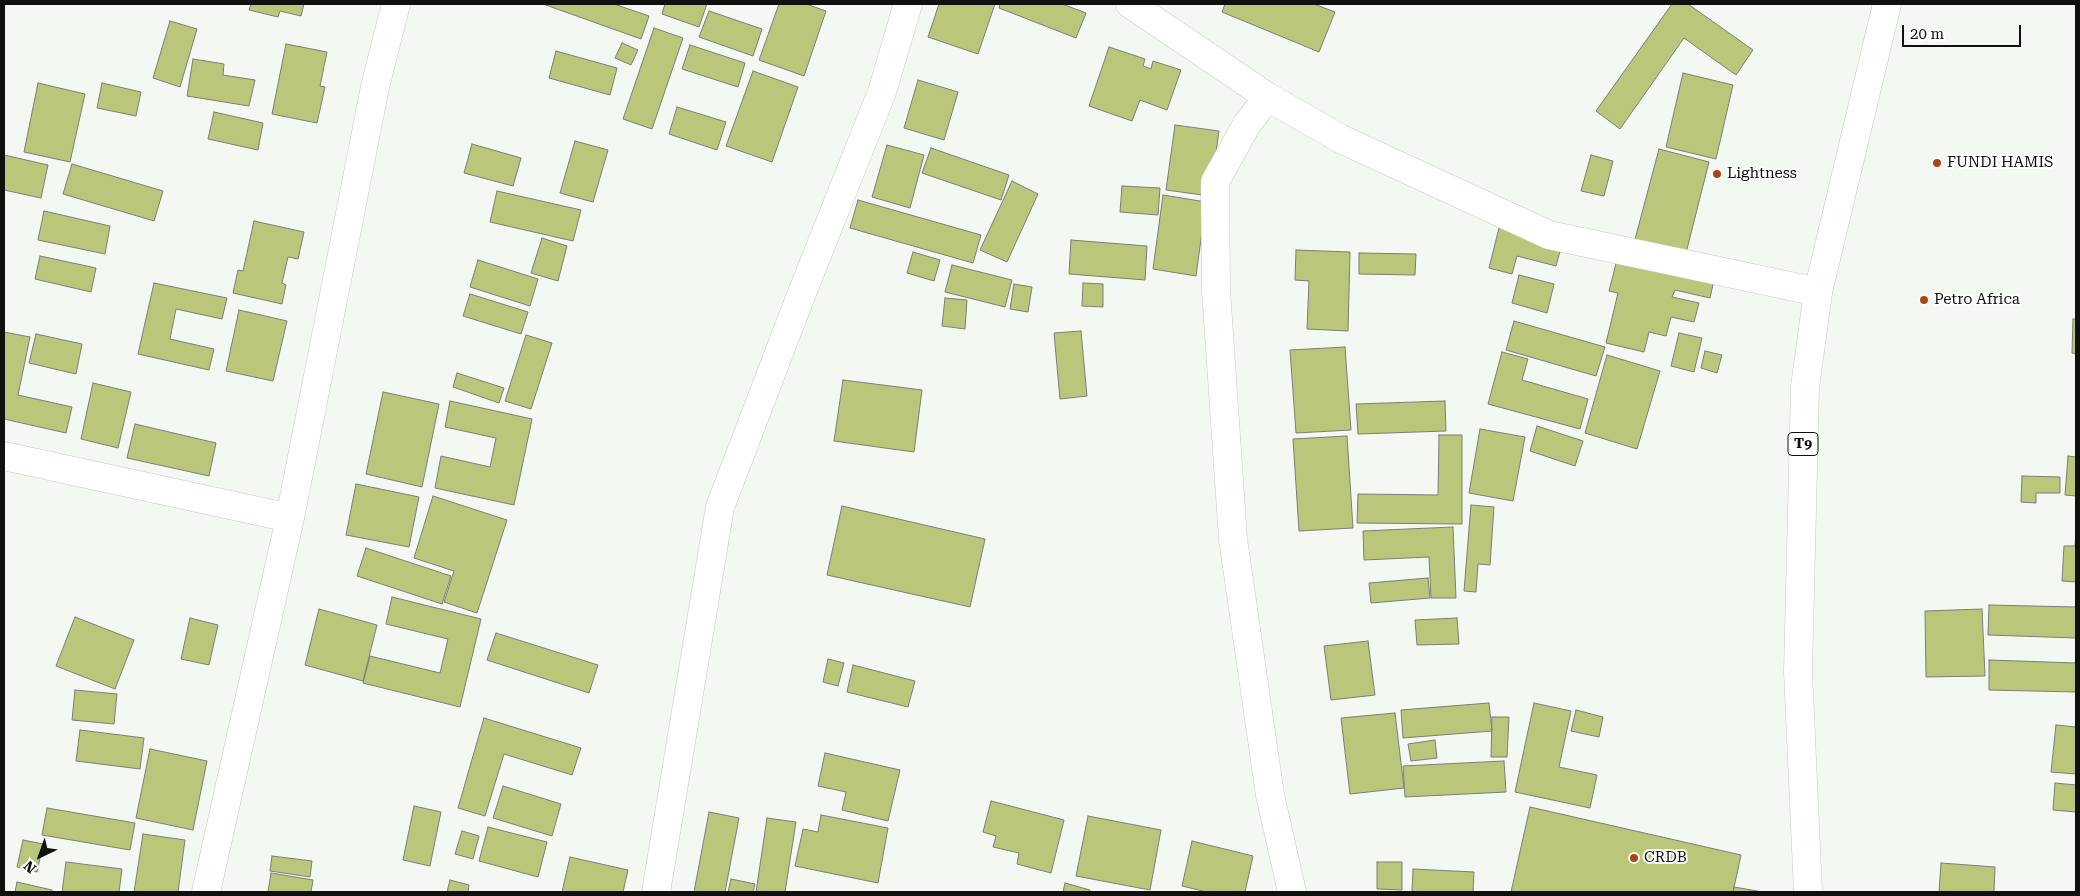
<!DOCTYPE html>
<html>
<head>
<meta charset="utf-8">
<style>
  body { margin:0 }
  #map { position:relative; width:2080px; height:896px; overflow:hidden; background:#f4f8f2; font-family:"Roboto Serif",serif }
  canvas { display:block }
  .frame { position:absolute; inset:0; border:5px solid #0f110f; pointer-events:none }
  .north { position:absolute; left:15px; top:831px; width:50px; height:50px; -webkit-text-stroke:4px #fff; paint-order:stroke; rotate:222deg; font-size:14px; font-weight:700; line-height:20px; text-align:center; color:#0f110f }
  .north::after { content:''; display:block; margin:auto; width:18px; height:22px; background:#0f110f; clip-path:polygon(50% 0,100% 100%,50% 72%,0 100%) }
  .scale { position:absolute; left:1902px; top:25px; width:119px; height:22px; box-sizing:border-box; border:2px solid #0f110f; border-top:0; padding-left:6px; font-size:15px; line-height:18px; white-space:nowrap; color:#0f110f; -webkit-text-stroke:4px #fff; paint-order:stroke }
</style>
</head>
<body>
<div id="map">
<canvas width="2080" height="896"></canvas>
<div class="frame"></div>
<div class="north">N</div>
<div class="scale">20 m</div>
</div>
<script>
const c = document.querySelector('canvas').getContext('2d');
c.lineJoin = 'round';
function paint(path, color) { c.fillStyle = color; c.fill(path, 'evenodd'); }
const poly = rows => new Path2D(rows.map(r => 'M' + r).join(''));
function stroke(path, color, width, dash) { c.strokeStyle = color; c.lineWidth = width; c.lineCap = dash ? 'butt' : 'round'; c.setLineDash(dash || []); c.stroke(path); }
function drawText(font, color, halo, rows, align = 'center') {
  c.font = font + ' "Roboto Serif",serif'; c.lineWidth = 4; c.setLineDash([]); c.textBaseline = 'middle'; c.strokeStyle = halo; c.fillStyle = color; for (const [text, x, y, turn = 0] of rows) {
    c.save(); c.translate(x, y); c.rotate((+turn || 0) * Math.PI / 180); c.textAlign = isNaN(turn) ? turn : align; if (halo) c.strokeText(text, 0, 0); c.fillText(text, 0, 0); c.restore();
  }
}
const building = poly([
  [251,4,250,4,304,4,301,16,280,11,278,17,249,10,251,4],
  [543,4,614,4,649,16,641,39,543,4],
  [665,4,707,4,699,27,662,14,665,4],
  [779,4,806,4,826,11,804,76,759,60,779,4],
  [939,4,995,4,978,54,928,37,939,4],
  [1000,4,1062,4,1086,13,1076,38,999,8,1000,4],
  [1225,4,1314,4,1335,12,1319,52,1222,12,1225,4],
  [1672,4,1688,4,1753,50,1736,75,1684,38,1620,129,1596,111,1672,4],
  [709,11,762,29,753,56,699,37,709,11],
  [170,21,197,29,180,87,153,78,170,21],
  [654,28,683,38,652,129,623,119,654,28],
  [622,43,638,50,631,65,615,58,622,43],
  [286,44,327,52,320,86,325,87,317,123,272,114,286,44],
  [690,45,745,63,738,87,682,69,690,45],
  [1109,47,1145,59,1143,66,1151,69,1153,61,1181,70,1167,110,1140,100,1132,121,1089,106,1109,47],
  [556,51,617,68,610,95,549,78,556,51],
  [193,59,224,64,223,75,255,80,249,106,187,96,193,59],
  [753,71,798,87,772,162,726,146,753,71],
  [1683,73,1733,85,1716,159,1666,147,1683,73],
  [918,80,958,92,944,140,904,128,918,80],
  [38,83,85,94,70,162,24,152,38,83],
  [102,83,141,92,136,116,97,108,102,83],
  [677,107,726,122,717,150,669,134,677,107],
  [214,112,263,123,258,150,208,139,214,112],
  [1175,125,1219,131,1210,196,1166,190,1175,125],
  [575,141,608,150,593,202,560,193,575,141],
  [472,144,521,158,513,186,464,173,472,144],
  [887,145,924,155,910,208,872,197,887,145],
  [931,148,1009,175,1001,200,922,173,931,148],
  [1659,149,1709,162,1685,257,1634,243,1659,149],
  [4,155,48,165,41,198,4,190,4,155],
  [1591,155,1613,161,1604,196,1581,191,1591,155],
  [72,164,163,191,154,221,63,194,72,164],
  [1012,181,1038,194,1007,262,980,250,1012,181],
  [1122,186,1160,188,1158,215,1120,212,1122,186],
  [497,191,581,210,573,241,490,222,497,191],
  [1163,195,1206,202,1196,276,1153,269,1163,195],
  [858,200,981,235,973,263,850,228,858,200],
  [44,211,110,226,105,254,38,240,44,211],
  [254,221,304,232,298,259,288,257,282,283,286,285,282,304,233,293,238,270,243,271,254,221],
  [1500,224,1563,240,1556,266,1517,256,1512,274,1489,268,1500,224],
  [542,238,567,246,558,281,531,273,542,238],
  [1071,240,1147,246,1145,280,1069,274,1071,240],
  [1296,250,1350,252,1348,331,1307,329,1309,281,1295,280,1296,250],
  [913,252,940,260,934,281,907,273,913,252],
  [1359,253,1416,254,1415,275,1359,274,1359,253],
  [40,256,96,268,91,292,35,279,40,256],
  [1618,256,1714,280,1710,298,1675,290,1672,297,1699,303,1694,322,1671,317,1666,336,1649,332,1644,352,1606,343,1618,293,1609,291,1618,256],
  [478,260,538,279,530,306,470,287,478,260],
  [952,265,1012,280,1005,307,945,292,952,265],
  [1519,275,1554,284,1547,313,1512,303,1519,275],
  [154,283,227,298,222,319,176,309,170,339,214,349,209,370,138,354,154,283],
  [1083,283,1103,284,1103,307,1082,306,1083,283],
  [1014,284,1032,287,1028,312,1010,309,1014,284],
  [470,294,528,312,521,334,463,316,470,294],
  [945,298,967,300,965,329,942,326,945,298],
  [239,310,287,321,273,381,226,371,239,310],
  [2073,319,2076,319,2076,354,2072,353,2073,319],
  [1514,321,1605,347,1596,376,1506,350,1514,321],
  [1081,331,1087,396,1060,399,1054,333,1081,331],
  [4,332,30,337,18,395,72,407,66,433,4,419,4,332],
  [1679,333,1702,338,1694,372,1671,366,1679,333],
  [36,334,82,344,76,374,29,363,36,334],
  [526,335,552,343,531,409,505,401,526,335],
  [1345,347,1351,430,1296,433,1290,350,1345,347],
  [1705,351,1722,355,1717,373,1701,368,1705,351],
  [1502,352,1528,359,1522,380,1588,399,1580,429,1488,404,1502,352],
  [1607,355,1660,371,1637,449,1585,433,1607,355],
  [457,373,504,388,499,403,453,387,457,373],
  [843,380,922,390,914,452,834,441,843,380],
  [93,383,131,392,118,448,81,439,93,383],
  [383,392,439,404,422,487,366,474,383,392],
  [450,401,532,419,514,505,435,488,441,456,490,467,496,438,445,427,450,401],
  [1445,401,1446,431,1358,434,1356,404,1445,401],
  [135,424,216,443,209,476,127,458,135,424],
  [1537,426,1583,441,1575,466,1530,451,1537,426],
  [1480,429,1525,437,1513,501,1469,493,1480,429],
  [1439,435,1462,435,1462,524,1357,523,1358,494,1438,495,1439,435],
  [1347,436,1353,528,1299,531,1293,439,1347,436],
  [2068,456,2076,457,2076,496,2065,495,2068,456],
  [2022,476,2060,477,2060,493,2036,493,2036,503,2021,502,2022,476],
  [356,484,419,497,409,547,346,535,356,484],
  [433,496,507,520,477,613,444,602,454,571,414,558,433,496],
  [1471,505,1494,507,1490,565,1478,564,1476,592,1464,591,1471,505],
  [842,506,985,539,970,607,827,575,842,506],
  [1453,527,1456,598,1431,598,1429,557,1364,560,1363,531,1453,527],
  [2076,530,2076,582,2062,581,2064,546,2075,546,2076,530],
  [366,548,451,576,442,604,357,576,366,548],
  [1428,578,1430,598,1371,603,1369,583,1428,578],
  [392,597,481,619,460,707,363,683,370,656,440,673,448,639,386,624,392,597],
  [1989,605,2076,607,2076,638,1988,635,1989,605],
  [319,609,377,625,363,681,305,665,319,609],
  [1982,609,1985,676,1926,677,1925,611,1982,609],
  [75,617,134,640,115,689,56,666,75,617],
  [190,618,218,625,209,665,181,659,190,618],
  [1457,618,1459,644,1417,645,1415,620,1457,618],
  [496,633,598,665,589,693,487,660,496,633],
  [1368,641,1375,695,1331,700,1324,646,1368,641],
  [828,659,844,663,838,686,823,682,828,659],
  [1989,660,2076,663,2076,692,1989,690,1989,660],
  [853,665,915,681,908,707,847,692,853,665],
  [75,690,117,694,114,724,72,720,75,690],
  [1489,703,1492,731,1403,738,1401,710,1489,703],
  [1534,703,1571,711,1559,767,1597,775,1590,808,1515,792,1534,703],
  [1576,710,1603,717,1599,737,1571,731,1576,710],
  [1395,713,1404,788,1350,794,1341,718,1395,713],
  [1492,717,1509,717,1507,757,1491,757,1492,717],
  [484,718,581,748,572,775,504,754,485,816,458,808,484,718],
  [2056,725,2076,727,2076,774,2051,772,2056,725],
  [80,730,144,738,140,769,76,761,80,730],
  [1435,740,1437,758,1411,761,1408,744,1435,740],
  [150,749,207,761,193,830,136,818,150,749],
  [825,753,900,770,888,821,842,810,846,792,818,786,825,753],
  [1504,761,1506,792,1405,797,1403,766,1504,761],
  [2055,783,2076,785,2076,812,2053,810,2055,783],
  [503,786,561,804,552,836,493,818,503,786],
  [991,801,1064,820,1051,873,1017,864,1019,853,993,847,996,836,983,832,991,801],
  [414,806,441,812,430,866,403,860,414,806],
  [1530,807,1741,855,1733,892,1511,892,1530,807],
  [47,808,135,823,130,850,42,835,47,808],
  [709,812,739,818,725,892,694,892,709,812],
  [821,815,888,828,878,883,795,866,803,829,818,832,821,815],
  [1088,816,1161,830,1150,890,1076,876,1088,816],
  [767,818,796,822,785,892,756,892,767,818],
  [488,827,547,842,538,877,479,861,488,827],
  [462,831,479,836,473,859,455,854,462,831],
  [143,834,185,840,178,892,134,892,143,834],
  [23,840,43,844,37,872,17,867,23,840],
  [1192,841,1253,856,1245,892,1207,892,1182,886,1192,841],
  [272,856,312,861,310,877,270,871,272,856],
  [570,857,628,870,623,892,562,892,570,857],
  [66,862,122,869,119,892,62,892,66,862],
  [1377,862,1402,862,1402,890,1377,889,1377,862],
  [1941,863,1995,867,1994,892,1939,892,1941,863],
  [1413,869,1474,872,1473,892,1412,892,1413,869],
  [271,873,313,880,311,892,268,892,271,873],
  [731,879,755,884,753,892,728,892,731,879],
  [450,880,469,885,468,892,447,892,450,880],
  [17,882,52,890,52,892,15,892,17,882],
  [1065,883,1090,890,1089,892,1063,892,1065,883],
  [1734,887,1763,892,1733,892,1734,887]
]);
paint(building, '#bac77a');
stroke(building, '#7c7d77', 1);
const minor = poly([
  [1130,4,1268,97,1341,139,1549,235,1818,292],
  [1268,97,1247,124,1215,182,1216,290,1233,539,1270,795,1292,892],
  [4,456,290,518],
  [206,892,290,518,375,87,396,4],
  [656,892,720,507,800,298,882,92,908,4]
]);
const trunk = poly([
  [1808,892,1798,671,1805,387,1818,292,1887,4]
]);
stroke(minor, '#c5c9c3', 29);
stroke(trunk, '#c5c9c3', 29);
stroke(minor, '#fff', 28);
stroke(trunk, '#fff', 28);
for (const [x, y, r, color] of [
  [1937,163,5,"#ab4714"],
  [1717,174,5,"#ab4714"],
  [1924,300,5,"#ab4714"],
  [1634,858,5,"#ab4714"]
]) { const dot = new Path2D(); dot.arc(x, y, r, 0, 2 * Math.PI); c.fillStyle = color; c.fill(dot); stroke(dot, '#fff', 2); }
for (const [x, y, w] of [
  [1803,444,30]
]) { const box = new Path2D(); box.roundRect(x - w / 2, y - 11.5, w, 23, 4); c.fillStyle = '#fff'; c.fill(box); stroke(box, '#0f110f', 1); }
drawText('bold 14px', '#0f110f', null, [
  ["T9",1803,444]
]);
drawText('15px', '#0f110f', '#fff', [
  ["FUNDI HAMIS",1947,163],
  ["Lightness",1727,174],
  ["Petro Africa",1934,300],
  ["CRDB",1644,858]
], 'left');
</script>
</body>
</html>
